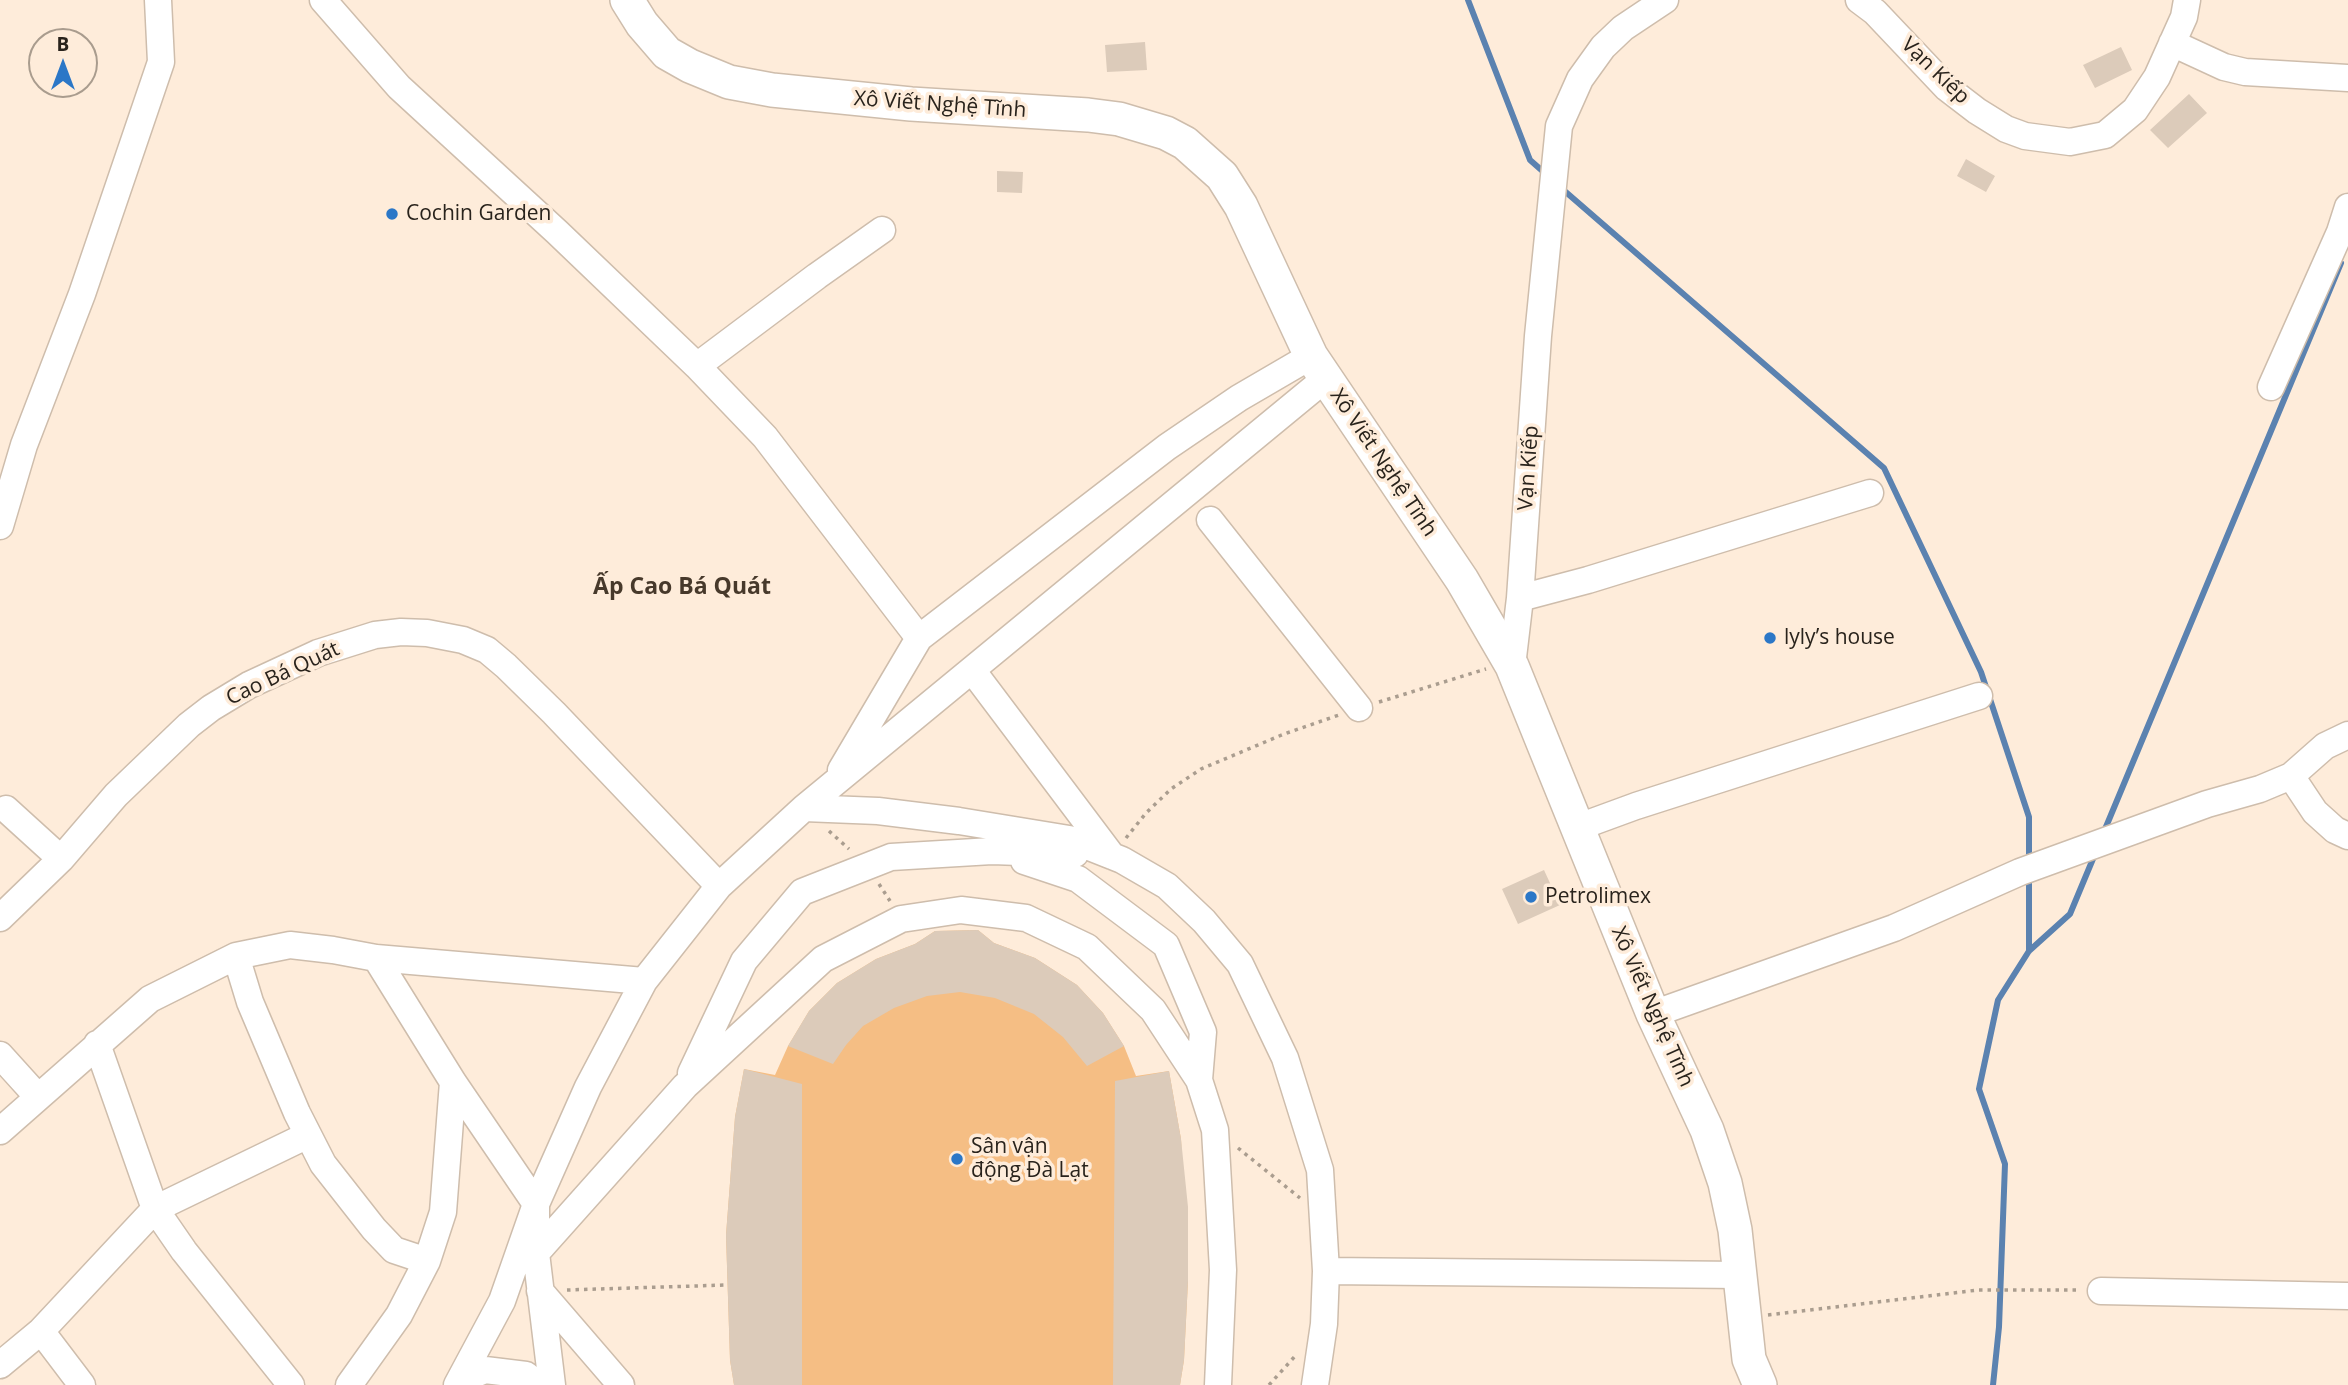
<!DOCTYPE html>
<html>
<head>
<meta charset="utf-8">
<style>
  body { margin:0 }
  #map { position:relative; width:2348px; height:1385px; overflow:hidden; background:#feecda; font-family:"Open Sans",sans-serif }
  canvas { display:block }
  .north { position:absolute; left:28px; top:28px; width:70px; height:70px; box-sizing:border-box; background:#feecda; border:2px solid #a99c8e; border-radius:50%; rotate:0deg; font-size:19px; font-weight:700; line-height:28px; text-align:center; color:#29231c }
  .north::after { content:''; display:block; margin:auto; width:24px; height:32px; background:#2b77c7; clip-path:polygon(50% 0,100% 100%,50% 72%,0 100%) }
</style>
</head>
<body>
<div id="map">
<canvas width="2348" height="1385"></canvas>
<div class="north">B</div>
</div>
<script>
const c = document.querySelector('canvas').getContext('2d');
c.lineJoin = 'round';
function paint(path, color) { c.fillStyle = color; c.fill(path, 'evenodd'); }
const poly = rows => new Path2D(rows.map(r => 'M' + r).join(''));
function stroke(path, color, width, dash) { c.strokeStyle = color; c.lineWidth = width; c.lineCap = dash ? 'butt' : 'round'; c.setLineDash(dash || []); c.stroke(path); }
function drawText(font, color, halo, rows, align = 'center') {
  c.font = font + ' "Open Sans",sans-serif'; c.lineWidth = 7; c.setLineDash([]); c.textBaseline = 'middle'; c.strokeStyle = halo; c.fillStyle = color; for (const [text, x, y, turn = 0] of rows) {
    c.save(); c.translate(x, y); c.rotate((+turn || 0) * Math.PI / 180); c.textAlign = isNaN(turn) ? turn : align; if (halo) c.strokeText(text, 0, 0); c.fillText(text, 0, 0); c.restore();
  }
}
paint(poly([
  [978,930,994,943,1035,958,1077,985,1103,1013,1124,1046,1136,1076,1169,1071,1181,1139,1188,1281,1184,1360,1180,1385,734,1385,730,1360,726,1235,735,1117,744,1069,775,1075,788,1046,809,1011,837,983,876,959,915,944,935,931]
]), '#f5be84');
stroke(poly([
  [1468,0,1530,160,1547,175],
  [1560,187,1884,468,1981,672,2029,817,2029,863],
  [2103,834,2341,263],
  [2029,877,2029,951],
  [1993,1385,1999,1327,2005,1164,1979,1089,1998,1000,2029,951,2070,914,2095,854]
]), '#5b82b0', 6);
paint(poly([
  [1145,42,1147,70,1107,72,1105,45],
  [2121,47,2132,70,2095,88,2083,65],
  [2189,94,2207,113,2168,148,2150,130],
  [1966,159,1995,176,1986,192,1957,176],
  [997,171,1023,172,1022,193,997,192],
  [1544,870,1560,905,1518,924,1502,889],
  [978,930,994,943,1035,958,1077,985,1103,1013,1124,1046,1087,1066,1063,1037,1034,1014,995,998,960,992,927,996,894,1008,863,1026,846,1045,833,1064,788,1046,809,1011,837,983,876,959,915,944,935,931],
  [744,1069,802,1084,802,1385,734,1385,730,1360,726,1235,735,1117],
  [1169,1071,1181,1139,1188,1207,1188,1281,1184,1360,1180,1385,1113,1385,1115,1081]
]), '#dccbba');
const minor = poly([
  [323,0,399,87,557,232,697,366,765,437,919,638],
  [1859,0,1875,12,1947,88,1977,111,2006,129,2025,136,2070,142,2105,135,2135,110,2157,77,2184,17,2187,0],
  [2172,43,2224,67,2245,72,2348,78],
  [697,366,817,276,882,230],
  [2271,387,2340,232,2348,207],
  [1210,520,1359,708],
  [0,526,24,445,82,294,161,62,158,0],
  [1520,598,1588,580,1870,493],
  [1512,666,1520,598,1538,336,1559,126,1580,79,1603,47,1623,28,1665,0],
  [972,670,1112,856],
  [841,770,919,638,1167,447,1239,398,1311,356],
  [2291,776,2315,812,2335,830,2348,836],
  [804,808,878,811,959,821,1069,839,1122,860,1167,886,1204,921,1240,964,1285,1058,1320,1170,1326,1271,1324,1324,1315,1385],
  [6,809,61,859],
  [1576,828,1636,806,1979,696],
  [1024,861,1078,879,1166,945,1203,1032,1199,1080],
  [0,918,61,859,116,795,189,725,211,708,249,685,318,653,375,635,401,632,427,633,463,640,487,650,506,666,554,713,719,886],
  [236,956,250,1002,297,1113,323,1164,374,1229,394,1250,427,1261],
  [376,958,453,1082,536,1204,536,1253,552,1385],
  [1653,1014,1894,928,2020,872,2207,804,2260,789,2291,776,2325,746,2348,735],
  [97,1044,155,1209,184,1251,291,1385],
  [0,1055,38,1097],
  [691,1073,744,961,802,892,891,857,992,851,1075,854],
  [0,1131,150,999,236,956,290,945,333,950,376,958,644,981],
  [536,1253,685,1086,823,959,901,919,961,910,1026,918,1087,947,1153,1010,1199,1080,1215,1130,1223,1270,1218,1385],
  [1326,1271,1741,1275],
  [540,1291,621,1385],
  [2101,1291,2348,1296],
  [41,1331,82,1385],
  [0,1365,41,1331,155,1209,308,1135],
  [461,1380,485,1370,526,1375,538,1385],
  [349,1385,399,1315,427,1261,443,1212,453,1082],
  [457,1385,502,1301,536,1204,588,1087,644,981,719,886,804,808,1325,379]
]);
const major = poly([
  [627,0,642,24,667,53,690,66,729,82,772,90,911,104,1088,115,1119,119,1166,133,1185,143,1222,176,1241,206,1311,356,1462,580,1512,666,1653,1014,1707,1130,1725,1183,1735,1230,1749,1359,1760,1385]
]);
stroke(minor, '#cebdac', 29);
stroke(major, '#cebdac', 36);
stroke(poly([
  [1379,702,1486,669],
  [829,831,849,849],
  [1126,838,1146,813,1171,789,1201,769,1284,734,1339,715],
  [879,884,890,901],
  [1238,1148,1300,1198],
  [567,1290,726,1285],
  [1768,1315,1978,1290,2081,1290],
  [1269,1385,1297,1354]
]), '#aa9d8f', 3.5, [3.5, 5]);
stroke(minor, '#fff', 26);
stroke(major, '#fff', 33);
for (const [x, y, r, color] of [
  [392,214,7,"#2b77c7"],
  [1770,638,7,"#2b77c7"],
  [1531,897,7,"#2b77c7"],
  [957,1159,7,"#2b77c7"]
]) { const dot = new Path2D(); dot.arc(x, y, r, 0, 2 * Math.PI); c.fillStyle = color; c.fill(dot); stroke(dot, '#feecda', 2.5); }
drawText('21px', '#29231c', '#feecda', [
  ["Vạn Kiếp",1935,71,44],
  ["Xô Viết Nghệ Tĩnh",940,105,4],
  ["Xô Viết Nghệ Tĩnh",1383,463,56],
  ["Vạn Kiếp",1529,468,-86],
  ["Cao Bá Quát",283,674,-25],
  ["Xô Viết Nghệ Tĩnh",1652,1007,66]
]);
drawText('21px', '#29231c', '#feecda', [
  ["Cochin Garden",406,214],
  ["lyly’s house",1784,638],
  ["Petrolimex",1545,897],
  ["Sân vận",971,1147],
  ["động Đà Lạt",971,1171]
], 'left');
drawText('bold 23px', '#47392b', '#feecda', [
  ["Ấp Cao Bá Quát",682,587]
]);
</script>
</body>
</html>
